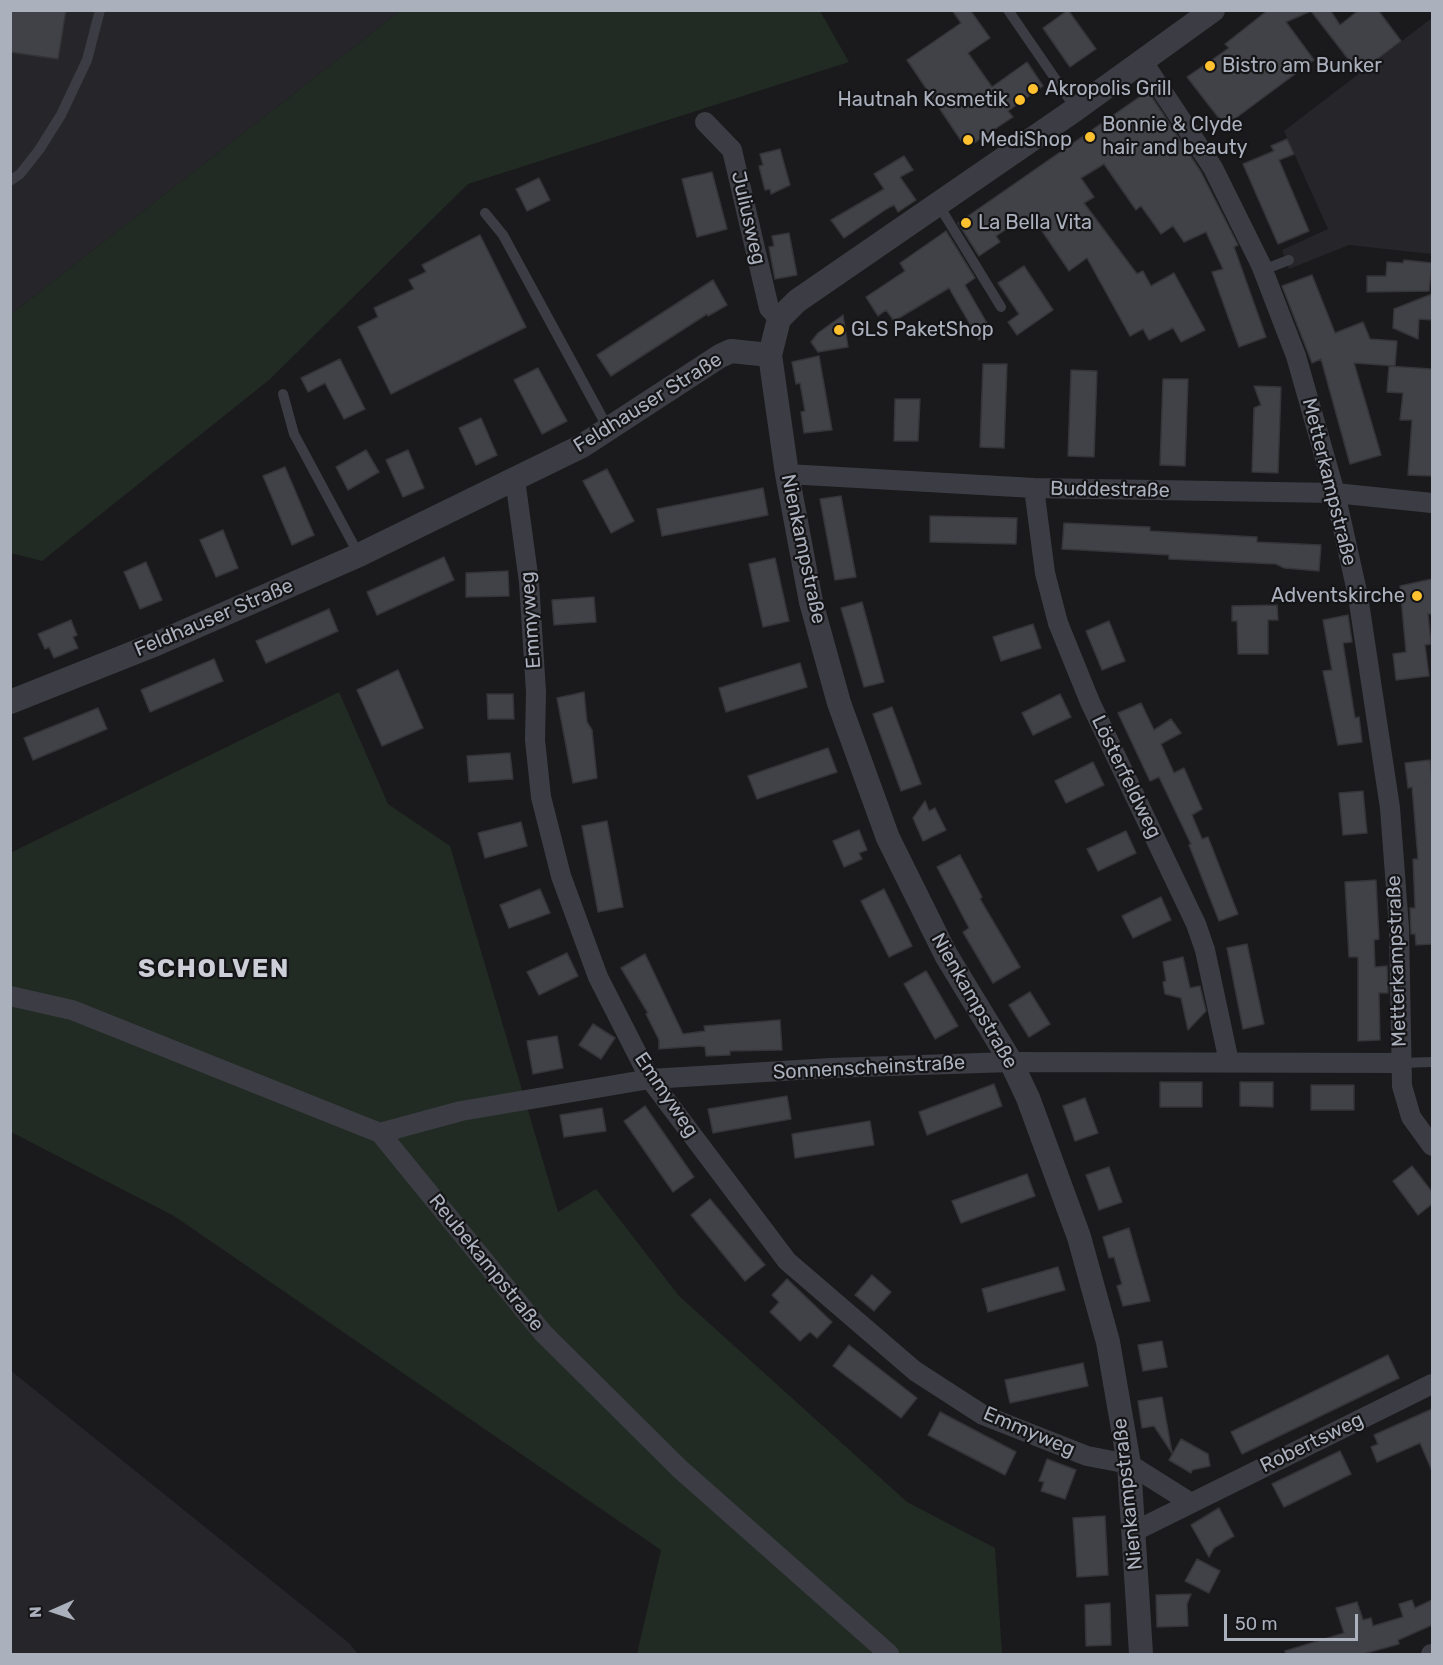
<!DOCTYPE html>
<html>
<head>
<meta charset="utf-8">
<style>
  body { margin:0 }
  #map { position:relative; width:1443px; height:1665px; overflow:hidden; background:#1a1a1c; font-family:Rubik,sans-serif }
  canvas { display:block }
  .frame { position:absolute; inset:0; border:12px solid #abb0bd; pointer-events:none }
  .north { position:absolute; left:24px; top:1581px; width:60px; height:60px; -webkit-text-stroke:4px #151518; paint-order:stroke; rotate:267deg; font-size:16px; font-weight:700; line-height:24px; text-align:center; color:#abb0bd }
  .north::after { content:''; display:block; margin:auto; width:21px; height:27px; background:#abb0bd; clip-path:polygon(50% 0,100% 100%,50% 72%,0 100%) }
  .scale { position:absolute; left:1224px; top:1614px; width:134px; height:27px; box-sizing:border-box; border:3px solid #abb0bd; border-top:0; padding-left:8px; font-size:18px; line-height:21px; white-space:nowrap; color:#abb0bd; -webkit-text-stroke:4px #151518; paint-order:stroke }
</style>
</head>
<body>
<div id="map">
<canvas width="1443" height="1665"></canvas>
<div class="frame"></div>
<div class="north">N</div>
<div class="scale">50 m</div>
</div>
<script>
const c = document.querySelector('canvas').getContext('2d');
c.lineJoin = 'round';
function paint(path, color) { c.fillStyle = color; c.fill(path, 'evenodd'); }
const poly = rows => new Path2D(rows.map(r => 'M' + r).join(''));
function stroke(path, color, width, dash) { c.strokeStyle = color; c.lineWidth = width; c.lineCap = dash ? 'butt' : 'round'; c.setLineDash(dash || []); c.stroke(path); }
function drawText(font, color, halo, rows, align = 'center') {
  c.font = font + ' Rubik,sans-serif'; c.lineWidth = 4.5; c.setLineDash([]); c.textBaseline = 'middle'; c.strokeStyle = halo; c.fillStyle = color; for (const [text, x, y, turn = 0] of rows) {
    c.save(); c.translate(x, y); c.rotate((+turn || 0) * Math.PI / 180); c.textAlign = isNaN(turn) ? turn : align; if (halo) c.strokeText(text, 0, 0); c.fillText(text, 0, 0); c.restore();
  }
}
paint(poly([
  [11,11,400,11,11,314],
  [1432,18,1432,254,1349,245,1289,269,1282,250,1328,229,1284,131],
  [10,1370,349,1643,358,1654,11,1654]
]), '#26262a');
paint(poly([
  [400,11,820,11,849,62,468,184,269,380,42,561,11,553,11,314],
  [339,692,388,804,450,846,558,1212,596,1189,679,1296,907,1502,995,1548,1002,1654,637,1654,661,1550,174,1216,11,1132,10,853]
]), '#212b23');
const building = poly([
  [10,10,66,10,58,59,10,52,10,10],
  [952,10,970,10,990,38,968,53,992,87,1027,62,1043,86,1008,111,1013,117,974,143,962,142,907,60,961,23,952,10],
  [1068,10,1096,49,1070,67,1043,28,1068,10],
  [1268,10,1330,10,1340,25,1359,10,1378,10,1401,41,1359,73,1311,11,1286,22,1314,60,1225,126,1187,77,1229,48,1225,44,1268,10],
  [1148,91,1201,172,1238,245,1234,247,1266,337,1239,347,1212,272,1223,269,1206,232,1184,242,1173,226,1161,234,1141,206,1136,210,1104,164,1081,178,1094,197,1084,203,1137,274,1143,271,1151,286,1174,273,1205,330,1181,342,1173,328,1149,340,1143,329,1130,336,1087,258,1069,271,1036,222,1030,226,1026,216,996,236,1000,242,979,256,958,223,1148,91],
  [1287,139,1294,154,1279,160,1309,231,1278,244,1243,164,1274,151,1271,146,1287,139],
  [780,149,790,185,771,194,770,189,765,190,759,166,763,165,760,154,780,149],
  [904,156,913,170,900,177,916,200,898,212,894,205,888,208,844,238,831,220,884,189,874,174,904,156],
  [712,172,727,229,697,237,682,179,712,172],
  [539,178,550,200,527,211,516,189,539,178],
  [946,231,975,278,965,285,992,332,979,340,949,288,894,321,886,310,878,316,866,297,905,271,900,263,946,231],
  [789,233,797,275,775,279,769,247,774,246,772,236,789,233],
  [480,235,526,327,391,394,358,327,378,317,374,308,414,289,409,280,426,272,422,265,480,235],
  [1404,260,1432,263,1429,291,1367,292,1367,276,1386,276,1387,262,1403,263,1404,260],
  [1024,266,1053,310,1017,335,1008,322,1019,314,998,283,1024,266],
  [1312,275,1335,333,1363,322,1370,339,1397,341,1395,366,1354,363,1381,455,1350,464,1321,359,1312,363,1282,286,1312,275],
  [713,280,727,305,708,316,707,314,611,376,597,355,713,280],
  [1432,294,1432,320,1419,319,1418,339,1393,328,1394,309,1432,294],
  [843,315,848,347,818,352,811,342,818,333,843,315],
  [819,356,832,430,804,433,801,412,805,411,800,383,796,384,792,362,819,356],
  [340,359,365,409,344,419,325,383,308,392,301,378,340,359],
  [983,364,1007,364,1004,448,980,447,983,364],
  [1389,366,1432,369,1432,476,1408,475,1412,420,1400,420,1403,393,1387,392,1389,366],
  [538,368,567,421,542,434,514,380,538,368],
  [1071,370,1097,371,1094,457,1068,456,1071,370],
  [1163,379,1188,379,1185,466,1160,465,1163,379],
  [1254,386,1281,387,1278,473,1252,472,1254,408,1261,405,1254,386],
  [895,399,920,399,918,441,894,441,895,399],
  [481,418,497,455,476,465,459,428,481,418],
  [366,450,379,472,348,490,336,467,366,450],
  [408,450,424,488,403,497,386,460,408,450],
  [285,467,314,535,292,545,263,476,285,467],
  [607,469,634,521,611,533,583,481,607,469],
  [763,488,768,515,662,536,657,509,763,488],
  [841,496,856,577,835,580,820,499,841,496],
  [930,516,1017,518,1016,544,930,542,930,516],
  [1064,523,1150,527,1150,531,1257,537,1257,542,1321,545,1319,571,1284,568,1276,564,1169,559,1169,555,1062,549,1064,523],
  [223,530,238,568,216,577,200,540,223,530],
  [444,557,454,580,377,615,367,592,444,557],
  [775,558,789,621,763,627,749,564,775,558],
  [146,562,162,600,140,609,124,572,146,562],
  [508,571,509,596,466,597,466,573,508,571],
  [1432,579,1432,614,1428,614,1431,644,1425,645,1429,676,1396,680,1393,654,1406,652,1400,586,1432,579],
  [594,597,596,622,554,625,552,600,594,597],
  [862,602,884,682,864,687,841,608,862,602],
  [1277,605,1278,620,1268,620,1268,654,1238,654,1237,621,1232,621,1232,606,1277,605],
  [329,609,338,631,266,663,256,641,329,609],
  [1348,615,1352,642,1343,643,1355,718,1359,717,1362,742,1338,745,1323,671,1332,670,1323,620,1348,615],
  [71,620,77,635,73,637,78,648,54,658,49,647,45,649,38,634,71,620],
  [1109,621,1125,661,1102,670,1086,631,1109,621],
  [1033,624,1041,648,1001,661,993,637,1033,624],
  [214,659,223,681,150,712,141,690,214,659],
  [800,663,807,687,726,712,719,688,800,663],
  [398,670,423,728,382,746,357,690,398,670],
  [584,692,587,722,592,730,597,778,573,783,557,698,584,692],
  [487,694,513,694,514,719,488,719,487,694],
  [1060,694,1071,717,1033,735,1022,713,1060,694],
  [1141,703,1154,730,1171,719,1181,733,1161,744,1174,773,1184,768,1202,809,1192,815,1202,839,1208,837,1238,914,1219,921,1189,845,1191,844,1159,777,1150,781,1118,713,1141,703],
  [892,707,921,784,901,791,873,714,892,707],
  [98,708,107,729,33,760,24,738,98,708],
  [828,748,837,772,757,799,748,776,828,748],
  [510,753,513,779,469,782,467,756,510,753],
  [1430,760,1432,783,1432,944,1416,945,1415,934,1411,934,1410,908,1415,908,1413,859,1418,859,1412,787,1408,788,1405,763,1430,760],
  [1093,762,1104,785,1066,803,1055,781,1093,762],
  [1363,791,1367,833,1343,835,1339,793,1363,791],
  [925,801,929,811,935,808,946,830,923,841,913,818,925,801],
  [607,821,623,907,598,912,582,826,607,821],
  [521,822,527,846,485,858,478,833,521,822],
  [859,830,867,850,859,853,862,859,844,867,833,841,859,830],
  [1126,831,1136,853,1098,871,1087,849,1126,831],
  [960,855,982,897,980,899,1020,967,993,983,963,932,969,928,937,867,960,855],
  [1376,880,1379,939,1374,940,1375,967,1387,966,1388,993,1379,993,1380,1040,1358,1041,1358,957,1349,957,1345,882,1376,880],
  [540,889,550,913,509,928,500,905,540,889],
  [884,889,912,946,889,957,861,901,884,889],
  [1161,897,1171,920,1133,938,1122,916,1161,897],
  [1247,944,1264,1024,1243,1029,1227,948,1247,944],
  [567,953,578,976,539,995,527,972,567,953],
  [645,954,683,1034,705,1031,704,1026,780,1020,782,1050,730,1051,730,1055,706,1056,705,1047,701,1046,659,1049,659,1040,646,1014,648,1013,621,968,645,954],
  [1183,957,1190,988,1200,986,1206,1011,1188,1030,1181,998,1165,994,1163,982,1166,981,1163,962,1183,957],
  [926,971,958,1026,935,1039,904,984,926,971],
  [1030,992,1050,1024,1029,1037,1009,1005,1030,992],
  [593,1024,615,1038,601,1059,579,1045,593,1024],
  [557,1036,563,1068,533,1074,527,1041,557,1036],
  [1160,1082,1202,1082,1202,1107,1160,1107,1160,1082],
  [1240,1082,1273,1082,1273,1107,1240,1106,1240,1082],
  [994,1084,1002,1106,927,1135,919,1112,994,1084],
  [1311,1085,1354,1085,1354,1110,1311,1110,1311,1085],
  [787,1096,791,1119,713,1133,708,1109,787,1096],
  [1085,1098,1098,1133,1075,1141,1063,1106,1085,1098],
  [645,1106,694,1177,673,1192,624,1121,645,1106],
  [602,1108,606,1131,564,1137,560,1115,602,1108],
  [870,1121,874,1145,795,1158,792,1134,870,1121],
  [1412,1166,1432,1192,1432,1204,1418,1215,1393,1181,1412,1166],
  [1109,1167,1122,1202,1099,1210,1086,1175,1109,1167],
  [1027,1174,1035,1196,961,1223,952,1201,1027,1174],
  [710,1199,765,1265,745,1281,691,1215,710,1199],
  [1129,1228,1150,1301,1123,1306,1117,1286,1122,1284,1114,1257,1109,1258,1103,1237,1129,1228],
  [1058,1267,1065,1290,988,1312,982,1289,1058,1267],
  [872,1275,891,1292,874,1311,855,1295,872,1275],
  [787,1279,832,1322,817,1338,810,1332,800,1341,770,1312,779,1302,772,1295,787,1279],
  [1162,1341,1167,1367,1143,1371,1138,1345,1162,1341],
  [849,1345,917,1398,901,1418,833,1366,849,1345],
  [1388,1355,1399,1378,1242,1454,1231,1432,1388,1355],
  [1083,1363,1088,1386,1010,1403,1005,1380,1083,1363],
  [1162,1397,1172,1453,1154,1426,1142,1428,1138,1401,1162,1397],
  [1432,1409,1432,1471,1420,1443,1377,1462,1371,1447,1378,1444,1374,1435,1432,1409],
  [940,1412,1016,1452,1005,1475,928,1435,940,1412],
  [1181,1439,1208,1454,1210,1466,1192,1470,1191,1473,1169,1460,1181,1439],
  [1340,1451,1351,1474,1284,1507,1272,1484,1340,1451],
  [1047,1459,1076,1470,1065,1499,1041,1491,1044,1482,1039,1481,1047,1459],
  [1219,1508,1234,1536,1214,1548,1209,1557,1191,1525,1219,1508],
  [1105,1516,1108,1575,1077,1577,1073,1518,1105,1516],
  [1197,1559,1220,1571,1209,1593,1185,1581,1197,1559],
  [1191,1594,1187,1604,1188,1626,1157,1627,1156,1595,1191,1594],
  [1412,1600,1415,1608,1432,1600,1432,1625,1398,1640,1399,1644,1363,1654,1286,1654,1285,1651,1344,1633,1336,1608,1357,1602,1363,1620,1371,1618,1373,1626,1403,1617,1399,1604,1412,1600],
  [1110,1603,1111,1645,1086,1646,1085,1605,1110,1603]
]);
paint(building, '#414247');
stroke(building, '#343439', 1.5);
stroke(poly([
  [1008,10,1076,109],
  [10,181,20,174,39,150,61,115,87,60,100,10],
  [938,204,1001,307],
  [485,213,503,235,609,430],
  [1263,270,1289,260],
  [283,394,294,434,359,555],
  [1400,1063,1432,1062]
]), '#3c3d44', 10);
stroke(poly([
  [1143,62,1213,168,1261,265,1296,356,1335,493,1358,596,1390,808,1399,928,1402,1086,1411,1117,1432,1146],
  [705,122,732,150,769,308,779,319],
  [787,474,1034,488,1335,493,1432,503],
  [515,479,529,582,536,692,535,740,541,797,561,876,598,977,650,1079,787,1261,915,1371,983,1415,1087,1456,1129,1464,1191,1503],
  [1034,488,1045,573,1058,623,1090,702,1196,924,1205,950,1229,1062],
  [10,996,72,1010,380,1133,543,1333,680,1469,889,1654],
  [380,1133,461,1111,650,1079,831,1068,1011,1062,1400,1063],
  [1133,1532,1432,1384],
  [1431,1654,1432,1654]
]), '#3c3d44', 20);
stroke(poly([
  [10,702,156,644,359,555,582,446,720,356,731,351,770,355],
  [1141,1654,1129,1464,1108,1342,1079,1237,1028,1098,1011,1062,946,955,888,838,839,703,811,602,787,474,770,355,779,319,797,301,1076,109,1213,10]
]), '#3c3d44', 24);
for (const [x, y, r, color] of [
  [1210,66,6,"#ffc12f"],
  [1033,89,6,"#ffc12f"],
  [1020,100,6,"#ffc12f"],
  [1090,137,6,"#ffc12f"],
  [968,140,6,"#ffc12f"],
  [966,223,6,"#ffc12f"],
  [839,330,6,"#ffc12f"],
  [1417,596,6,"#ffc12f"]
]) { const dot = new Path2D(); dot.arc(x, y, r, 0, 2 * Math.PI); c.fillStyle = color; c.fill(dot); stroke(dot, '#151518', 2); }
drawText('20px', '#abb0bd', '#151518', [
  ["Bistro am Bunker",1222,66],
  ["Akropolis Grill",1045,89],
  ["Hautnah Kosmetik",1008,100,"right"],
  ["Bonnie & Clyde",1102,125],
  ["hair and beauty",1102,148],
  ["MediShop",980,140],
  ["La Bella Vita",978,223],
  ["GLS PaketShop",851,330],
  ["Adventskirche",1405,596,"right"]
], 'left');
drawText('20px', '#abb0bd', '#151518', [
  ["Juliusweg",748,218,77],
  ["Feldhauser Straße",648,403,-32],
  ["Metterkampstraße",1329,482,76],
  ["Buddestraße",1110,490,1],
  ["Nienkampstraße",803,549,78],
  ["Feldhauser Straße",214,618,-23],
  ["Emmyweg",531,620,-94],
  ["Lösterfeldweg",1126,777,64],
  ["Metterkampstraße",1397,961,-92],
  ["Nienkampstraße",974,1001,60],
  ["Sonnenscheinstraße",869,1068,-3],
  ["Emmyweg",666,1095,56],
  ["Reubekampstraße",486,1263,51],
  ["Emmyweg",1029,1432,23],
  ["Robertsweg",1312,1443,-26],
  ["Nienkampstraße",1128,1494,-96]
]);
c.letterSpacing = '1.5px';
drawText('bold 26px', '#cdcfd8', '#151518', [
  ["SCHOLVEN",214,969]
]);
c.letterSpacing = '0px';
</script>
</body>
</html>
